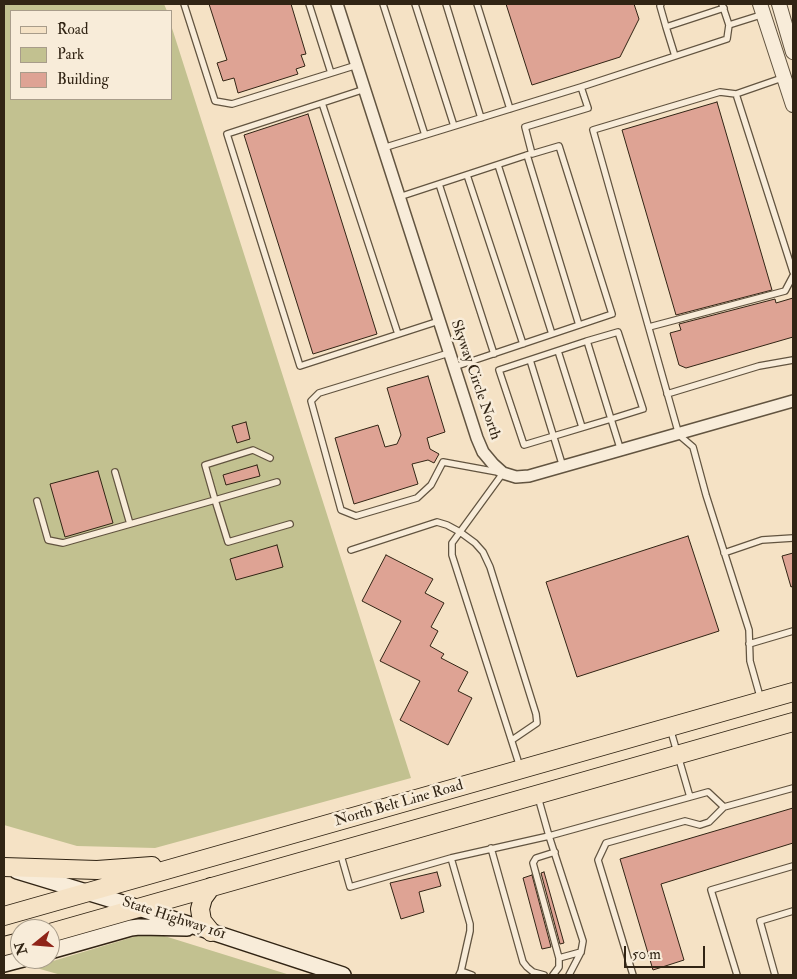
<!DOCTYPE html>
<html>
<head>
<meta charset="utf-8">
<style>
  body { margin:0 }
  #map { position:relative; width:797px; height:979px; overflow:hidden; background:#f5e2c5; font-family:"IM FELL Double Pica",serif }
  canvas { display:block }
  .frame { position:absolute; inset:0; border:5px solid #312414; pointer-events:none }
  .legend { position:absolute; left:10px; top:10px; width:162px; height:90px; box-sizing:border-box; background:#f8ecd9; border:1px solid #a89c8a; margin:0; padding:6px 9px; list-style:none; font-size:15px; color:#312414 }
  .legend li { display:flex; align-items:center; gap:10px; height:25px }
  .legend b { width:25px; border:1px solid #a89c8a }
  .north { position:absolute; left:10px; top:919px; width:50px; height:50px; box-sizing:border-box; background:#f8ecd9; border:1px solid #a89c8a; border-radius:50%; rotate:253deg; font-size:14px; font-weight:700; line-height:20px; text-align:center; color:#312414 }
  .north::after { content:''; display:block; margin:auto; width:18px; height:22px; background:#8f2418; clip-path:polygon(50% 0,100% 100%,50% 72%,0 100%) }
  .scale { position:absolute; left:624px; top:946px; width:81px; height:22px; box-sizing:border-box; border:2px solid #312414; border-top:0; padding-left:6px; font-size:15px; line-height:18px; white-space:nowrap; color:#312414; -webkit-text-stroke:4px #f8ecd9; paint-order:stroke }
</style>
</head>
<body>
<div id="map">
<canvas width="797" height="979"></canvas>
<div class="frame"></div>
<ul class="legend">
<li><b style="height:6px;background:#f5e2c5"></b>Road</li>
<li><b style="height:14px;background:#c2c190"></b>Park</li>
<li><b style="height:14px;background:#dea394"></b>Building</li>
</ul>
<div class="north">N</div>
<div class="scale">50 m</div>
</div>
<script>
const c = document.querySelector('canvas').getContext('2d');
c.lineJoin = 'round';
function paint(path, color) { c.fillStyle = color; c.fill(path, 'evenodd'); }
const poly = rows => new Path2D(rows.map(r => 'M' + r).join(''));
function stroke(path, color, width, dash) { c.strokeStyle = color; c.lineWidth = width; c.lineCap = dash ? 'butt' : 'round'; c.setLineDash(dash || []); c.stroke(path); }
function drawText(font, color, halo, rows, align = 'center') {
  c.font = font + ' "IM FELL Double Pica",serif'; c.lineWidth = 5; c.setLineDash([]); c.textBaseline = 'middle'; c.strokeStyle = halo; c.fillStyle = color; for (const [text, x, y, turn = 0] of rows) {
    c.save(); c.translate(x, y); c.rotate((+turn || 0) * Math.PI / 180); c.textAlign = isNaN(turn) ? turn : align; if (halo) c.strokeText(text, 0, 0); c.fillText(text, 0, 0); c.restore();
  }
}
paint(poly([
  [4,4,164,4,167,11,11,11,11,99,171,99,171,25,411,778,155,848,77,846,4,825],
  [150,932,158,934,290,975,61,975,33,967]
]), '#c2c190');
const building = poly([
  [209,4,291,4,306,54,301,55,305,66,296,69,298,74,238,93,234,78,223,81,217,63,227,60,209,4],
  [506,4,634,4,639,19,620,57,532,85,506,4],
  [717,102,772,290,676,315,622,130,717,102],
  [308,114,377,334,313,354,244,135,308,114],
  [793,298,793,337,686,368,679,365,670,333,681,330,679,324,775,299,776,303,793,298],
  [428,376,445,432,427,438,430,449,439,454,434,463,428,460,412,464,418,484,354,504,335,438,378,425,385,447,397,444,401,435,387,388,428,376],
  [246,422,250,439,237,443,232,426,246,422],
  [257,465,260,476,226,485,223,475,257,465],
  [98,471,113,523,65,537,50,484,98,471],
  [688,536,719,631,577,677,546,582,688,536],
  [277,545,283,567,236,580,230,559,277,545],
  [793,553,793,586,791,587,782,556,793,553],
  [386,555,433,579,425,593,444,603,431,627,438,631,430,646,444,654,441,658,468,672,458,691,472,698,448,745,400,720,420,681,380,661,401,621,362,601,386,555],
  [793,808,793,843,661,884,684,960,653,970,620,859,793,808],
  [437,872,441,886,419,892,424,912,401,919,390,883,437,872],
  [544,872,564,943,560,944,541,873,544,872],
  [532,875,551,947,542,949,523,878,532,875]
]);
paint(building, '#dea394');
stroke(building, '#312414', 1);
const service = poly([
  [184,4,215,101,232,104,357,65],
  [309,4,331,73],
  [383,4,425,135],
  [415,4,454,126],
  [446,4,481,118],
  [477,4,510,109],
  [661,4,660,6,666,27],
  [722,4,729,25],
  [675,56,666,27,724,8],
  [365,89,227,134,300,366,439,321],
  [736,94,793,272],
  [322,103,398,334],
  [383,148,581,87,727,39,729,25,764,14],
  [527,155,579,325],
  [498,165,552,334],
  [467,175,523,344],
  [439,184,494,354],
  [399,197,530,154],
  [649,327,785,291,793,276],
  [587,341,618,332,643,409,611,419,554,436,524,445,499,370,587,341,611,419,621,451],
  [558,351,582,427],
  [449,353,319,393,311,401,341,510,356,516,417,498,431,485,443,462,503,473,460,532,475,543,483,552,490,567,536,714,537,723,512,740],
  [530,360,563,467],
  [454,367,612,314,559,146,532,154,525,127,588,108,581,87],
  [667,394,759,366,793,360],
  [115,472,130,524],
  [277,482,215,500,228,542,290,524],
  [37,501,48,540,63,543,215,500,205,465,253,450,270,458],
  [351,550,437,522,447,525,460,532,452,543,452,555,520,767],
  [724,553,762,540,793,538],
  [749,644,793,631],
  [761,700,750,661,749,630,706,495,693,447,679,435,593,130,720,92,736,94,785,77],
  [538,797,549,836,690,797,670,728],
  [690,797,708,792,724,807,793,788],
  [491,848,523,962,527,967,533,972,544,975],
  [340,852,350,887,451,858,549,836,583,941,581,952,569,975],
  [451,858,470,924,470,931,461,971],
  [559,958,581,952],
  [459,975,461,971,472,975],
  [553,975,559,967,559,958,533,863,536,858,555,852],
  [633,975,598,860,606,843,685,821,700,825,709,822,724,807],
  [737,975,711,890,793,866],
  [775,975,760,921,793,911]
]);
const minor = poly([
  [337,4,477,438,483,452,493,464,503,473,516,477,529,476,793,401]
]);
const tertiary = poly([
  [760,4,793,105],
  [779,4,793,52]
]);
const secondary = poly([
  [17,871,139,908,343,975],
  [50,951,131,928,139,927,187,928],
  [4,964,23,959]
]);
const primary = poly([
  [4,867,97,870,152,866],
  [211,887,203,898,200,909,202,921,211,932],
  [4,916,793,692],
  [50,933,793,722],
  [4,946,20,942]
]);
stroke(service, '#625440', 8);
stroke(minor, '#625440', 14);
stroke(tertiary, '#625440', 16);
stroke(secondary, '#312414', 18);
stroke(primary, '#312414', 20);
stroke(service, '#f8ecd9', 5.5);
stroke(minor, '#f8ecd9', 11);
stroke(tertiary, '#f8ecd9', 14);
stroke(secondary, '#f8ecd9', 15);
stroke(primary, '#f5e2c5', 18);
drawText('15px', '#312414', '#f8ecd9', [
  ["Skyway Circle North",475,380,71],
  ["North Belt Line Road",399,804,-16],
  ["State Highway 161",174,919,18]
]);
</script>
</body>
</html>
